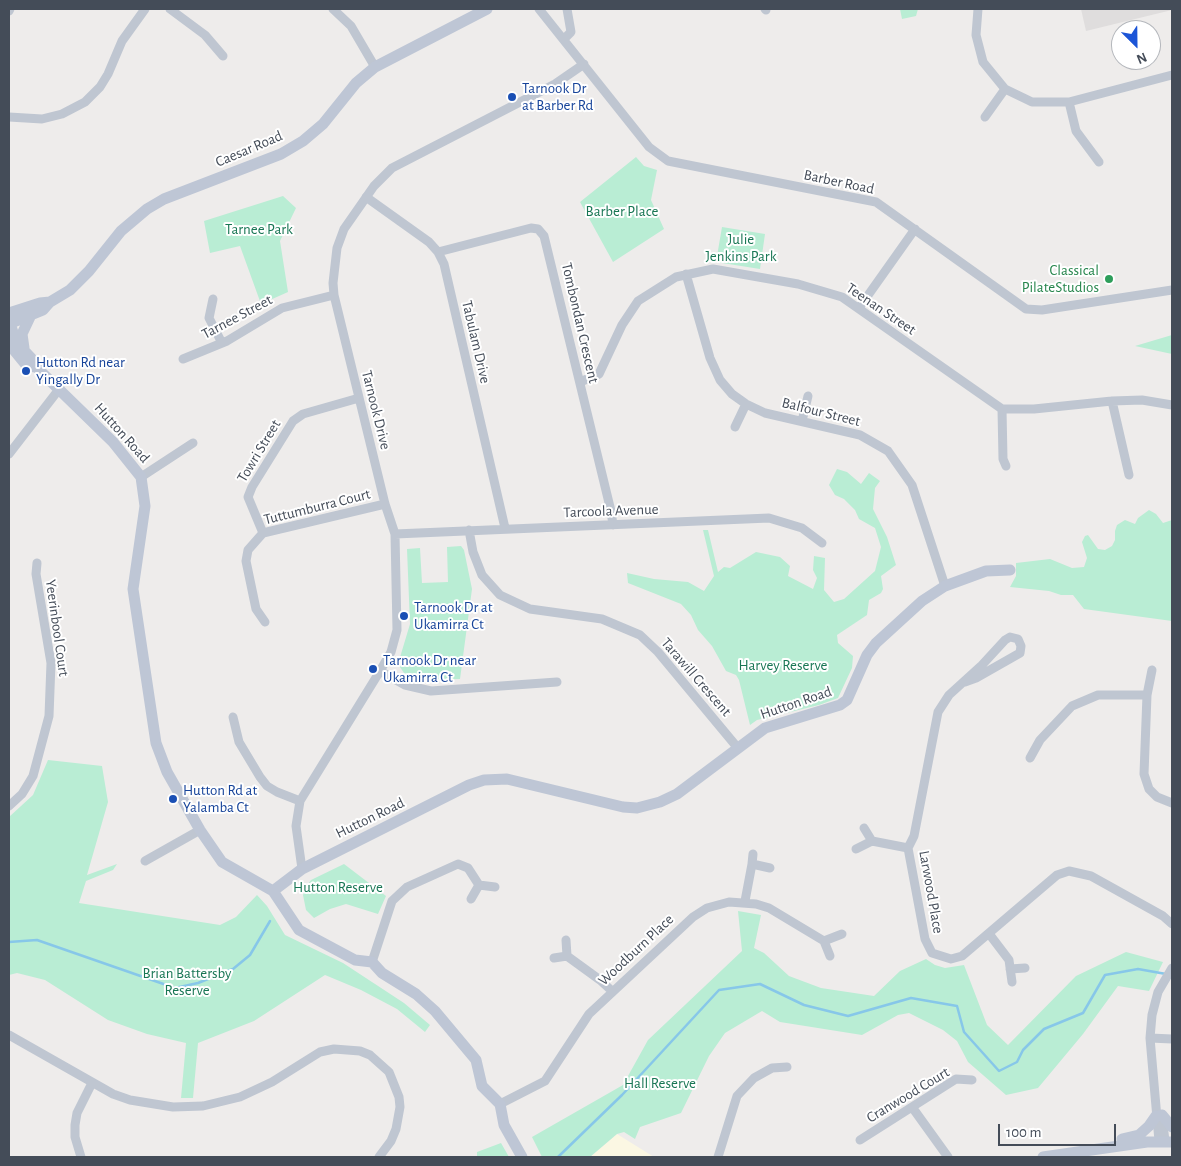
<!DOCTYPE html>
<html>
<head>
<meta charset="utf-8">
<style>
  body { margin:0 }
  #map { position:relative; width:1181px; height:1166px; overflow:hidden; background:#eeeceb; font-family:"Alegreya Sans",sans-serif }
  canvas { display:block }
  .frame { position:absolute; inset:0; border:10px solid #444c58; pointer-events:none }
  .north { position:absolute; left:1111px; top:20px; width:50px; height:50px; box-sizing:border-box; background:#fff; border:1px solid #b4b7bc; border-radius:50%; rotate:157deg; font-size:14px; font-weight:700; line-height:20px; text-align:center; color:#444c58 }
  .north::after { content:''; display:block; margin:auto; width:18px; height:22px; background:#1c55d7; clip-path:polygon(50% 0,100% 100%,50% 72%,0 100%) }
  .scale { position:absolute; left:998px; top:1124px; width:118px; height:22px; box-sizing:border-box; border:2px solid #444c58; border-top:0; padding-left:6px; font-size:15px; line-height:18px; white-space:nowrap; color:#444c58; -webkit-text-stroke:4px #fff; paint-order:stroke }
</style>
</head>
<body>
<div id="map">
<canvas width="1181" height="1166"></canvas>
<div class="frame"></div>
<div class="north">N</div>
<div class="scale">100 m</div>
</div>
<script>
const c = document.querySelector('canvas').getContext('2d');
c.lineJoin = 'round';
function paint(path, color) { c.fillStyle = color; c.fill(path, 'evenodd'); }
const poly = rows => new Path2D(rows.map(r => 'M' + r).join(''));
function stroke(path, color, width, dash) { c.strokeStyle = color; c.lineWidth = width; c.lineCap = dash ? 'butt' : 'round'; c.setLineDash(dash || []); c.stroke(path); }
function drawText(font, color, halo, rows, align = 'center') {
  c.font = font + ' "Alegreya Sans",sans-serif'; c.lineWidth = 4; c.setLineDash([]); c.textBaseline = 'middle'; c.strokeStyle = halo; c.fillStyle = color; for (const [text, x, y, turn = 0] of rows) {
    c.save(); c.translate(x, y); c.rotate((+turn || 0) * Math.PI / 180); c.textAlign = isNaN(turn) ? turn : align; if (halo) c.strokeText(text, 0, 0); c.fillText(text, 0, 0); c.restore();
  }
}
paint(poly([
  [617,1134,654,1157,590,1157]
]), '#fbf7e3');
paint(poly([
  [1081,9,1172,9,1172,10,1086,31]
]), '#dfdddd');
paint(poly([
  [900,9,918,9,916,16,902,19],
  [636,157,644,166,657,170,651,200,664,229,613,262,580,202],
  [283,196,296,208,280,241,288,292,261,304,240,246,210,253,204,221],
  [722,227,765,234,760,269,716,262],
  [1172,335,1172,354,1135,346],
  [837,469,847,472,861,484,869,473,880,481,875,488,873,509,887,537,896,565,881,576,883,589,881,593,869,600,867,615,837,635,838,643,853,656,852,668,838,698,819,705,757,720,750,725,739,680,736,675,726,671,712,646,698,630,691,615,681,604,628,583,627,573,654,579,688,582,704,591,714,576,703,530,708,530,718,572,724,567,730,568,756,552,780,557,790,566,788,576,813,589,817,578,813,570,814,556,825,558,824,590,834,602,844,599,875,571,881,547,875,528,859,519,855,510,844,499,835,495,829,485],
  [1149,510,1156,514,1163,523,1172,520,1172,621,1084,609,1073,595,1061,595,1049,591,1010,587,1016,576,1016,563,1050,559,1072,568,1084,567,1087,558,1082,542,1085,536,1088,535,1098,549,1105,550,1112,546,1115,540,1115,531,1117,525,1125,520,1135,524,1138,518],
  [461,546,464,550,472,589,460,679,427,680,404,673,398,664,410,624,407,549,420,548,422,583,448,582,447,547],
  [48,760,102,766,108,802,87,875,117,864,113,870,86,881,79,903,220,925,236,917,257,895,267,906,285,935,343,963,404,1003,430,1025,425,1032,397,1009,361,990,325,975,254,1021,198,1043,193,1098,181,1098,186,1043,147,1034,108,1020,45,980,17,973,9,975,9,817,33,795],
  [344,864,386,896,378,914,346,904,330,909,314,918,306,910,303,895,306,887,311,880],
  [738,911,761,915,754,948,764,953,789,976,821,988,874,996,900,971,926,959,935,965,945,968,964,965,987,1025,1008,1045,1076,976,1126,952,1163,962,1149,991,1118,986,1083,1034,1038,1088,1006,1095,968,1062,957,1041,943,1030,909,1013,898,1015,862,1035,780,1022,762,1011,725,1033,709,1056,681,1113,640,1127,635,1139,624,1132,617,1134,590,1157,542,1157,532,1137,623,1085,648,1040,742,951],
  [501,1143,509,1157,477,1157,477,1152]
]), '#b9edd4');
stroke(poly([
  [9,942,37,940,175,988,198,983,233,969,250,955,270,921],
  [558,1157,622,1095,719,990,760,984,804,1005,848,1016,911,998,957,1006,964,1032,999,1071,1017,1062,1023,1050,1044,1029,1083,1013,1105,975,1138,969,1166,974]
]), '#87c7e9', 2.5);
stroke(poly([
  [170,9,205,35,223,56],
  [333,9,351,26,375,67],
  [539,9,649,147,668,161,876,202,1026,309,1042,310,1172,290],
  [765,9,766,10],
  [978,9,976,35,983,62,1005,89,1032,102,1069,102,1172,75],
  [9,11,10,9],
  [564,39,571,32,567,9],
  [1069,102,1076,131,1099,162],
  [9,117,42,119,62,114,85,102,100,87,108,74,122,41,145,9],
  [985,117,1005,89],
  [366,197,429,242,438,252,444,264,505,528],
  [438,252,531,228,538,229,544,236,611,511,613,525],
  [686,274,710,358,720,380,732,394,746,404,765,413,860,435,888,451,912,485,945,586],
  [213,299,209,318,222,343],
  [859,308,915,229],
  [183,359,227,341,282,308,334,295],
  [580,382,599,374,622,325,638,301,676,277,713,269,798,284,842,297,1002,409,1034,409,1112,401,1142,400,1172,405],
  [1112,401,1129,475],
  [1002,409,1003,459,1006,466],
  [802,421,808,396],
  [735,427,746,404],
  [9,454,60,388],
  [141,477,193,443],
  [469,530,473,552,482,575,500,595,530,609,602,619,640,635,658,652,737,747],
  [263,533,248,497,252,487,293,421,303,414,359,398],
  [395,534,769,518,802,528,822,543],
  [265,622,256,609,246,561,248,550,263,533,385,504],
  [1152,670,1147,695,1144,774,1149,789,1157,797,1172,803],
  [380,671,405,685,431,691,557,682],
  [965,682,976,678,1020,653,1021,646,1018,639,1010,637,1005,640,982,665,949,695,938,712,914,836,908,848,925,939,932,953,951,959,962,956,1057,875,1069,871,1091,876,1163,916,1172,924],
  [233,717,239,742,260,777,267,786,277,792,300,801],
  [1030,758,1040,740,1072,706,1098,695,1147,695],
  [9,806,22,794,33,776,49,716,51,663,36,574,37,563],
  [864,828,872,841,908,848],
  [856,849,872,841],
  [753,854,752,864,770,868],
  [145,861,200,830],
  [302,869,296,826,300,801,380,671,391,652,397,630,395,534,385,504,334,295,333,283,337,248,344,229,374,186,392,168,555,84,584,64],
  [471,899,479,885,495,887],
  [745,901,752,864],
  [990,935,1009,960,1012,982],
  [567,956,600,980,612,991],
  [830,956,824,941,842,934],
  [554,958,567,956,566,940],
  [372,962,392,901,407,887,458,864,468,868,479,885],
  [1010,969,1025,968],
  [9,1035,113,1094,130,1100,173,1107,203,1106,240,1097,272,1082,320,1052,334,1049,360,1051,370,1055,389,1072,399,1097,400,1107,396,1129,391,1141,379,1157],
  [1150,1038,1172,1039],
  [500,1104,545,1081,589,1014,693,917,707,908,729,902,756,904,769,908,824,941],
  [912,1107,948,1157],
  [1162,1116,1165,1141],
  [860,1140,956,1079,972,1080],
  [1159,1141,1150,1038,1152,1015,1158,992,1172,968],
  [81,1157,75,1137,75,1125,77,1113,92,1083],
  [718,1157,737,1096,754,1078,772,1068,787,1067]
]), '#bfc6d1', 9);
stroke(poly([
  [9,313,40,303,50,302],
  [9,320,16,342,33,360,36,367,113,442,141,477,145,506,133,589,156,743,167,772,200,830,222,862,273,891,299,930,355,960,372,962,382,973,416,994,435,1011,476,1060,482,1086,500,1104,504,1125,522,1157],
  [9,324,43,310,50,302,70,290,89,271,121,231,147,209,164,199,281,154,303,141,323,124,356,83,375,67,487,9],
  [9,344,27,366,36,367],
  [24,348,22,334,30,317],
  [273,891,302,869,469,785,484,780,507,779,623,807,637,808,660,802,677,794,765,728,840,705,847,700,867,655,876,643,922,601,945,586,986,571,1010,570],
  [1162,1115,1172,1127],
  [1122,1139,1139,1135,1149,1126,1156,1116],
  [1043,1157,1147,1142,1172,1142]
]), '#bec6d5', 11);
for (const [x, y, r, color] of [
  [512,97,5,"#1a4fb4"],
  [1109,279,5,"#2e9e5b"],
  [26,371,5,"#1a4fb4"],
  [404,616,5,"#1a4fb4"],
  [373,669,5,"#1a4fb4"],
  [173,799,5,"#1a4fb4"]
]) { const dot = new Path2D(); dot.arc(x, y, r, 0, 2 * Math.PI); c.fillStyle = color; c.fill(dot); stroke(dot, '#fff', 2); }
drawText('15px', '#164399', '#fff', [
  ["Tarnook Dr",522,88],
  ["at Barber Rd",522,105],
  ["Hutton Rd near",36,362],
  ["Yingally Dr",36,379],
  ["Tarnook Dr at",414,607],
  ["Ukamirra Ct",414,624],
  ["Tarnook Dr near",383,660],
  ["Ukamirra Ct",383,677],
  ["Hutton Rd at",183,790],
  ["Yalamba Ct",183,807]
], 'left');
drawText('15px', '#444c58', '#fff', [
  ["Caesar Road",249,149,-23],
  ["Barber Road",839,182,12],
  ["Teenan Street",881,309,34],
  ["Tarnee Street",237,317,-28],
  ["Tombondan Crescent",580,323,77],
  ["Tabulam Drive",476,342,77],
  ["Tarnook Drive",376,410,76],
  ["Balfour Street",821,412,14],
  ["Hutton Road",122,433,48],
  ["Towri Street",259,451,-59],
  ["Tuttumburra Court",317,507,-14],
  ["Tarcoola Avenue",611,511,-2],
  ["Yeerinbool Court",57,628,82],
  ["Tarawill Crescent",696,677,49],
  ["Hutton Road",796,703,-19],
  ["Hutton Road",370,818,-26],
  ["Larwood Place",931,892,80],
  ["Woodburn Place",636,950,-43],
  ["Cranwood Court",908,1095,-31]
]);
drawText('15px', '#187654', '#fff', [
  ["Barber Place",622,211],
  ["Tarnee Park",259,229],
  ["Julie",741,239],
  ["Jenkins Park",741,256],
  ["Harvey Reserve",783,665],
  ["Hutton Reserve",338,887],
  ["Brian Battersby",187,973],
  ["Reserve",187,990],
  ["Hall Reserve",660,1083]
]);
drawText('15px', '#27864d', '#fff', [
  ["Classical",1099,270],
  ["PilateStudios",1099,287]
], 'right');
</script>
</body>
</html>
